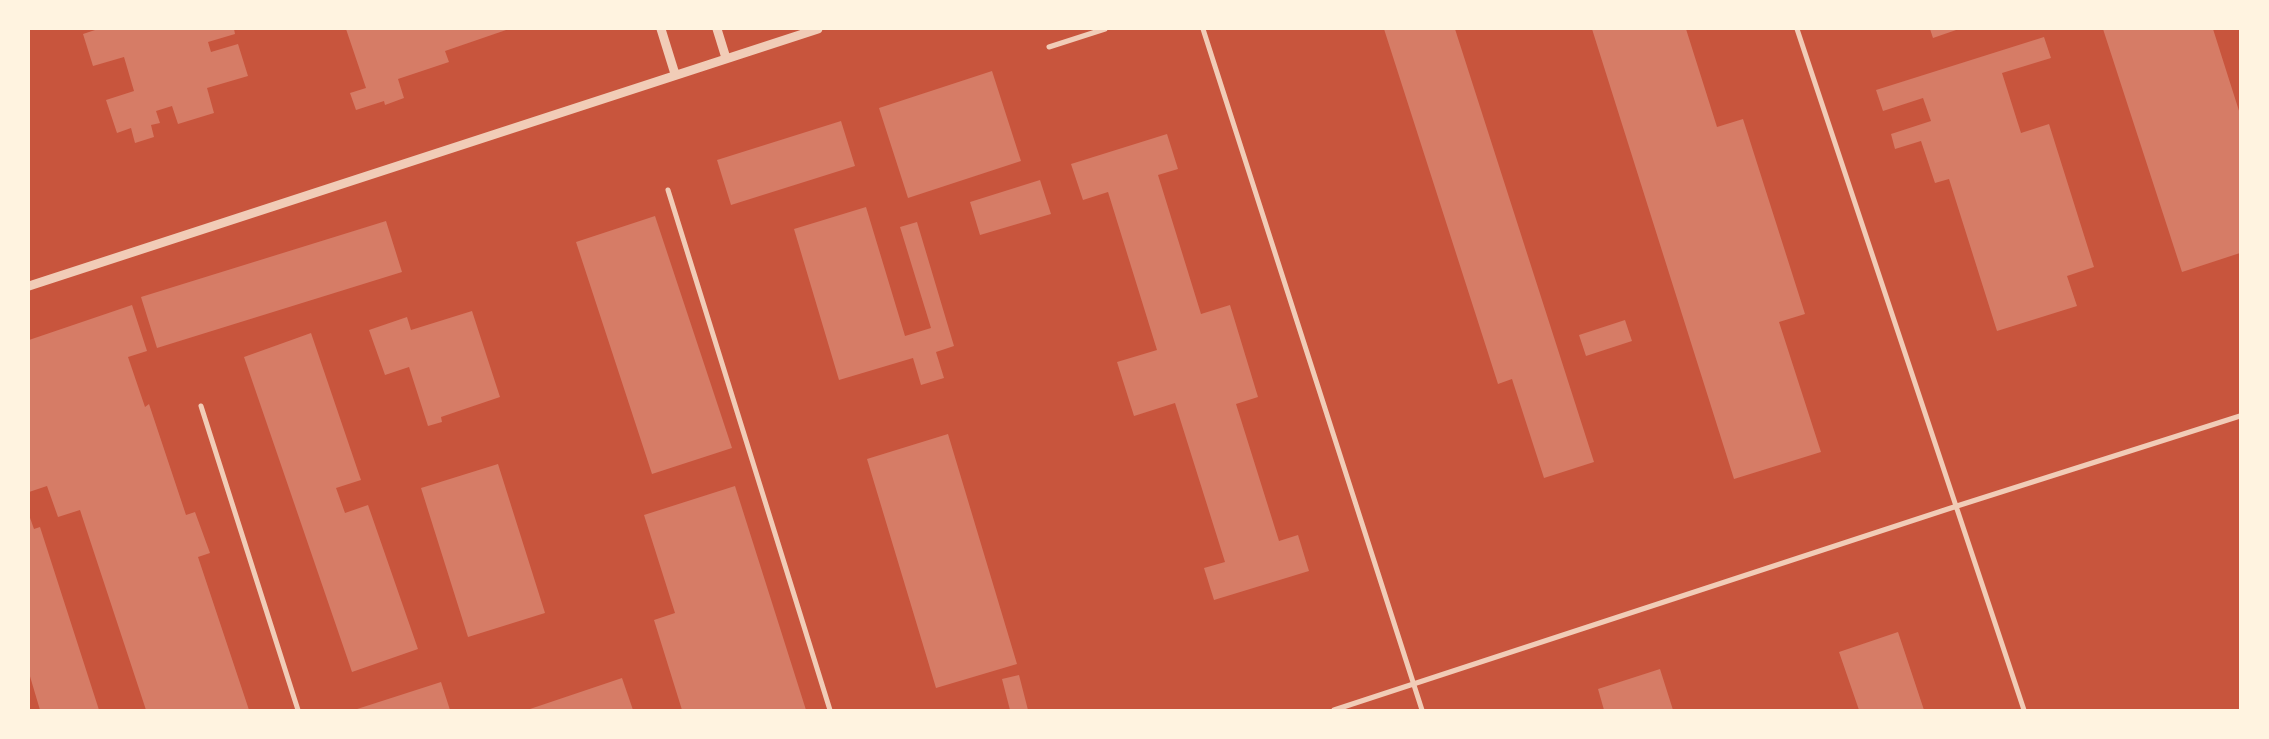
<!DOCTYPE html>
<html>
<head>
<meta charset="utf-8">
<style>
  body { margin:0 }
  #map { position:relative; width:2269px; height:739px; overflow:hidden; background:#c8553d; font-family:"Public Sans",sans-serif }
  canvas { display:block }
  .frame { position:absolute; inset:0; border:30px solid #fff3e0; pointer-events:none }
</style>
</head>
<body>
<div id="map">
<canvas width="2269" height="739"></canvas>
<div class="frame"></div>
</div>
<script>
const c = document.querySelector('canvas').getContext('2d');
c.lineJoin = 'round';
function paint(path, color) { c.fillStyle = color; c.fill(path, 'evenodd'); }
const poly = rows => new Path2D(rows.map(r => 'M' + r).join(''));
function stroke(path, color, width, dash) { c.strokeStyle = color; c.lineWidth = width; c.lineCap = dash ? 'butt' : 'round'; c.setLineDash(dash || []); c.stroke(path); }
paint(poly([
  [98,29,234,29,235,34,208,42,211,52,238,44,248,76,207,88,214,113,178,124,172,106,156,111,160,123,151,125,154,137,135,143,131,128,117,133,106,100,134,91,124,57,93,66,83,34],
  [346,29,509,29,445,51,449,62,398,79,404,98,385,105,384,101,356,110,350,93,366,88],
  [1384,29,1455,29,1594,462,1544,478,1512,379,1498,384],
  [1592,29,1686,29,1717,127,1743,119,1805,314,1779,322,1821,452,1734,479],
  [1930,29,1959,29,1933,38],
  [2103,29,2213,29,2240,114,2240,253,2182,272],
  [2044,37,2051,58,2002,73,2021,133,2049,124,2094,267,2067,276,2077,306,1997,331,1949,179,1935,183,1921,141,1895,149,1891,134,1931,121,1923,98,1883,111,1876,90],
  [992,71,1021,161,908,198,879,108],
  [841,121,855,166,731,205,717,160],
  [1167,134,1178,169,1158,175,1201,314,1230,305,1258,397,1236,404,1279,541,1298,535,1309,571,1214,600,1204,568,1225,562,1175,403,1134,416,1117,362,1157,350,1108,192,1083,200,1071,164],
  [1040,180,1051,214,980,235,970,202],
  [866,207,905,336,931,328,900,227,917,222,954,346,936,352,944,378,921,385,913,358,839,380,794,229],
  [655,216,732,448,652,474,576,242],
  [386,221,402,272,157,348,141,297],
  [132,305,147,351,128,357,145,407,149,404,186,515,195,512,210,553,198,557,249,710,146,710,80,510,58,517,47,486,29,492,29,340],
  [472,311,500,397,441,417,442,422,428,426,409,367,385,375,369,330,407,317,411,330],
  [1625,320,1632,341,1586,356,1579,335],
  [311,333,361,480,336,488,345,513,368,505,418,649,352,672,244,357],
  [948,434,1017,664,936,688,867,459],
  [498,464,545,613,468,637,421,488],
  [735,486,806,710,682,710,654,620,675,613,644,515],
  [29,515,34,529,40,527,99,710,40,710,29,673],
  [1898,632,1924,710,1859,710,1839,652],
  [1660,669,1673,710,1604,710,1598,689],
  [1019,675,1028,710,1010,710,1002,679],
  [622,678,633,710,527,710],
  [441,682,450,710,354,710]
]), '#d67c66');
stroke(poly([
  [1203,29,1422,710],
  [1797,29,2024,710],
  [1049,47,1105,29],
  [668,190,830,710],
  [201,406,298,710],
  [1334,710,1957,506,2240,416]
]), '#f1ccb7', 5);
stroke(poly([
  [661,29,675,74],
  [717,29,726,58],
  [29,286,818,29]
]), '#f1ccb7', 9);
</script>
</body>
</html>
